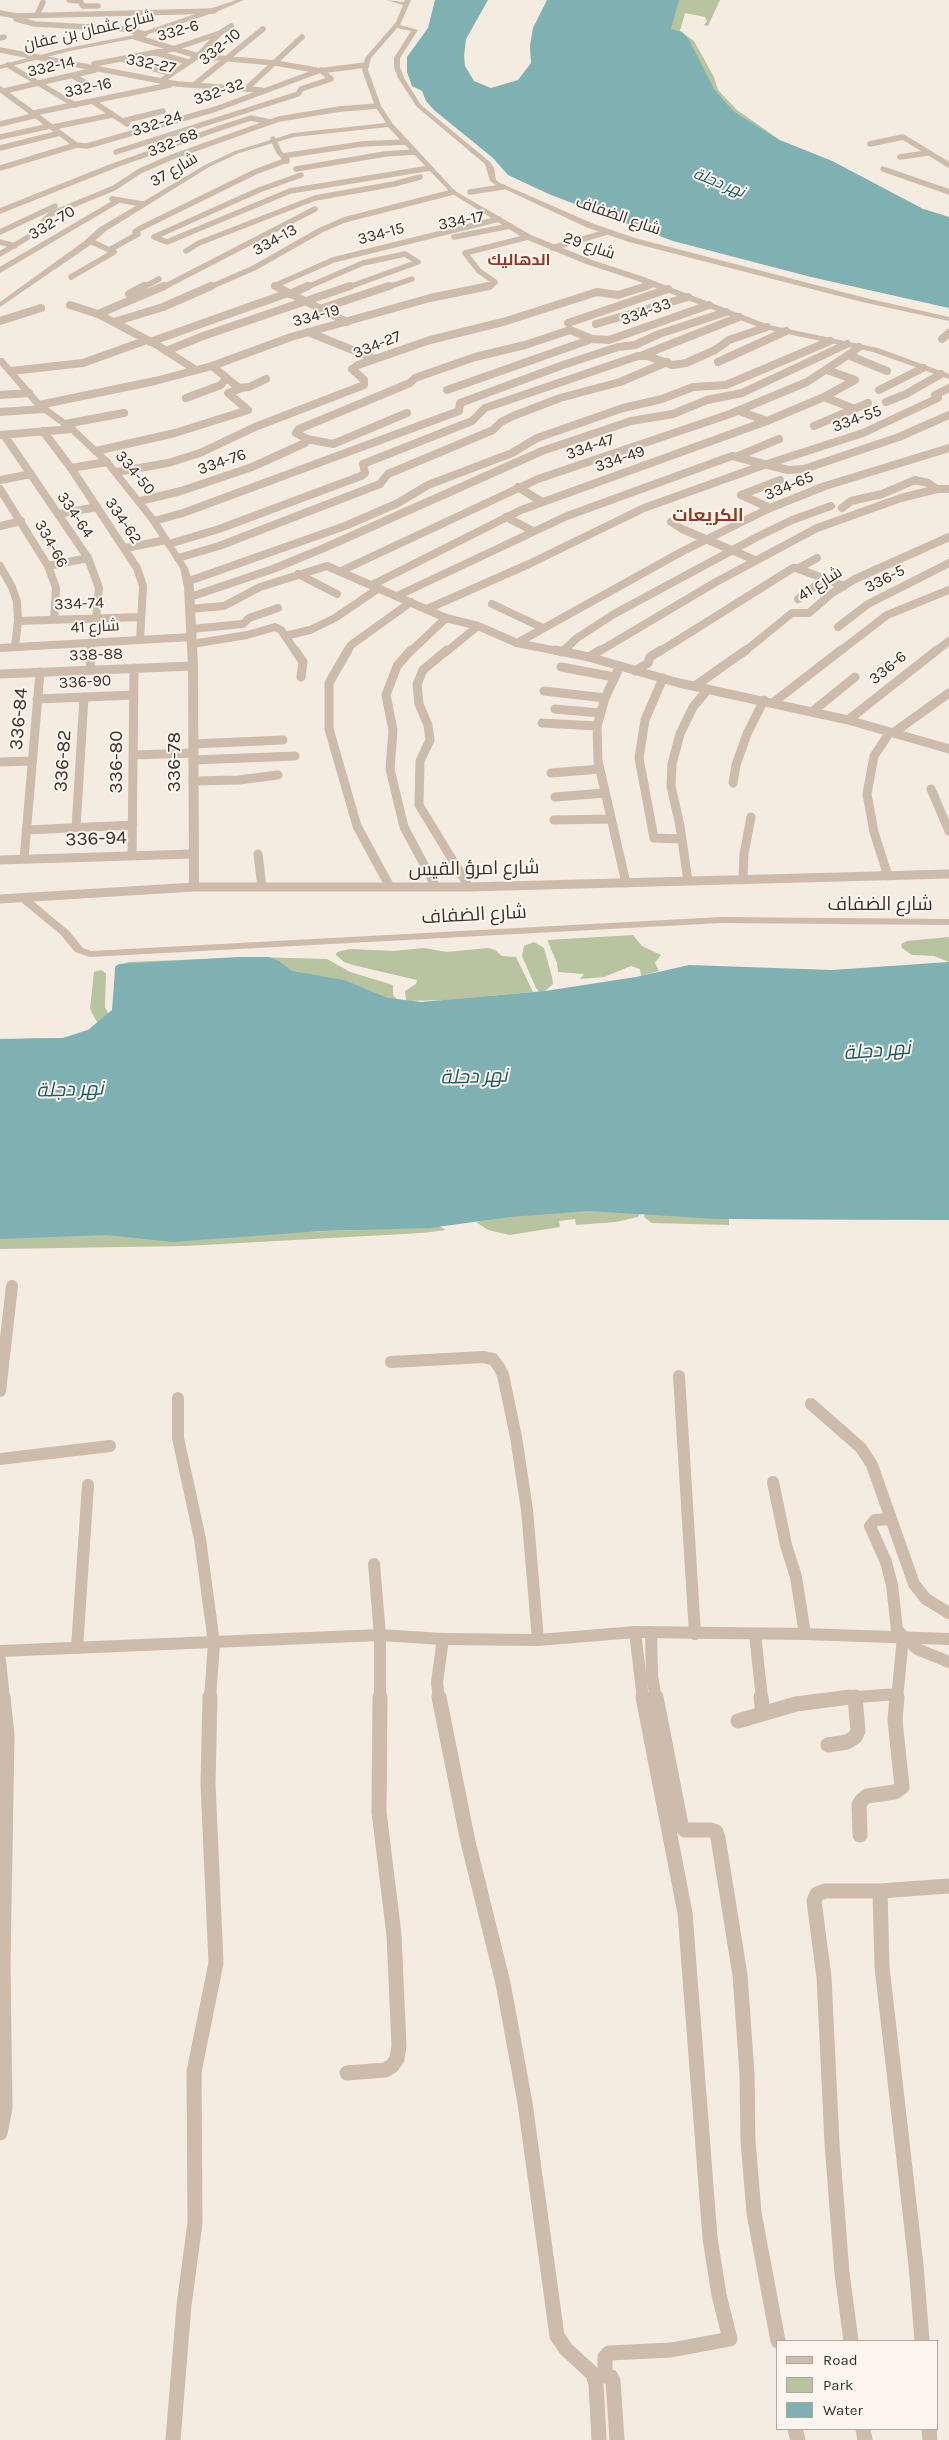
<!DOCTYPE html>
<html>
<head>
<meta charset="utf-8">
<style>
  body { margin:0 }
  #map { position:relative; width:949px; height:2440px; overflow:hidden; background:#f4ebe1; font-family:Karla,sans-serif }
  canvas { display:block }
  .legend { position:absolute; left:776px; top:2340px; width:162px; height:90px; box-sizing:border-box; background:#fbf5ee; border:1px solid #aea6a0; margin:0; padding:6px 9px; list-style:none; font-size:15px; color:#3b302b }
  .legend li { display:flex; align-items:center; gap:10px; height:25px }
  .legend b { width:25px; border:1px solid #aea6a0 }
</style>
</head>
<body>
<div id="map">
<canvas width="949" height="2440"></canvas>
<ul class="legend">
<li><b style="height:6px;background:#cdbbac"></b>Road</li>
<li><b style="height:14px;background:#b8c4a0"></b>Park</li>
<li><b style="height:14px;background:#7fb0b2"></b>Water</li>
</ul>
</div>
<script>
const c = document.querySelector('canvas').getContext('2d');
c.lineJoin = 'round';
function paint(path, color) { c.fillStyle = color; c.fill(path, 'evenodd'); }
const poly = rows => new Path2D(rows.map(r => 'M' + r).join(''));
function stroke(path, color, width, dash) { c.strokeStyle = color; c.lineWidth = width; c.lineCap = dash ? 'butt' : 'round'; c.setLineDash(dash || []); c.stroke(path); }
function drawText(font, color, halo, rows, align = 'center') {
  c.font = font + ' Karla,Cairo,sans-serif'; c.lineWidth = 4; c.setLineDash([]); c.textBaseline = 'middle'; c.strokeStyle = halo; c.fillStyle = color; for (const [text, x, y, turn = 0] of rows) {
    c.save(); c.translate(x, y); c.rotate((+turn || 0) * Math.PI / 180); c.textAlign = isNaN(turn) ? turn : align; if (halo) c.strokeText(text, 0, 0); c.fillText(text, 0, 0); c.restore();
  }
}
paint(poly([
  [673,0,720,0,708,26,704,25,707,21,705,17,685,13,680,31,694,41,714,77,718,90,737,110,780,140,832,161,923,209,949,217,929,214,763,139,698,81,666,20],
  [633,935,642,946,661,955,655,963,659,971,641,976,640,969,631,966,604,977,580,979,584,974,558,972,557,963,548,942,548,940],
  [949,937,949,962,934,956,912,955,902,948,901,944,907,941],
  [534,942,544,948,552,977,553,984,545,991,539,992,536,988,522,956,524,946],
  [424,948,447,952,488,948,495,950,502,956,516,957,533,992,446,1000,407,1001,161,1042,0,1039,63,1038,88,1030,98,1024,90,1009,94,972,101,970,106,973,105,1007,109,1015,112,1010,114,998,115,967,128,962,254,957,327,959,350,972,393,985,393,995,397,999,406,1001,405,991,416,984,417,980,353,965,344,962,336,955,337,952,350,949,394,951],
  [949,1208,949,1220,729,1219,729,1225,652,1223,644,1217,645,1213],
  [566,1210,636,1211,640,1213,638,1217,616,1222,576,1225,575,1219,559,1221,560,1227,510,1235,488,1230,476,1222,494,1218],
  [435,1224,446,1230,422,1233,185,1246,0,1249,0,1235,235,1234,362,1230,366,1228]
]), '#b8c4a0');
paint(poly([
  [435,0,488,0,466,39,464,56,465,66,474,81,491,88,518,80,531,63,530,46,533,28,547,0,679,0,671,29,682,32,688,38,714,89,733,111,779,140,832,161,923,209,949,217,949,308,811,277,673,241,551,195,508,175,493,158,434,110,426,101,422,91,412,86,407,72,407,57,428,28],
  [239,957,269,957,279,961,292,971,344,980,388,998,421,1002,545,991,636,977,689,965,832,970,949,962,949,1220,717,1219,589,1211,510,1217,430,1228,322,1231,173,1242,106,1235,0,1239,0,1039,63,1038,88,1030,112,1010,115,971,115,967,119,964]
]), '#7fb0b2');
stroke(poly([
  [69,0,80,1,83,6,98,6],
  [0,13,16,16,214,11],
  [37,15,43,2],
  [16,19,35,24,125,29,145,34],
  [135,37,198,56,275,63,316,70],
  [0,38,4,37],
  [0,50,177,84,261,90],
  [156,53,188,62],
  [124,60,172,74],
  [94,64,173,49,220,33],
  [8,65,75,105],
  [73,76,94,87],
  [161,81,198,56,220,33,231,26],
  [194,85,263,29],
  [0,89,76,145,87,146,216,109,318,71,366,65],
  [246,89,302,37],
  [4,91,95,70],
  [92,101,127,124],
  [34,113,170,85],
  [123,121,163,111],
  [0,124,37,115],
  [53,127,112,115],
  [0,137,50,126],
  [273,139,279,152,287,161],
  [870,144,903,137,949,165],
  [0,148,60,133],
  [116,152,298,94,301,89,331,79,321,70],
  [283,156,362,144,406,142],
  [900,157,927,153],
  [0,168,76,145],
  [296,169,385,154,415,152],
  [883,169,949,192],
  [470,192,503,187],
  [112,199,143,204],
  [0,211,113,166,220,128,251,118,270,122],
  [0,232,55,206],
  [154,237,167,242,290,191,430,168],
  [154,237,259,190,301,175],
  [454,237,510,226],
  [0,242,15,246],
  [552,248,607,232],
  [111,249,138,234,135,232,139,229,255,172,287,160],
  [186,251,199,243,315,198,394,184,420,177],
  [0,254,40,230,43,222,51,214,114,188,140,171,172,157,279,119,340,109,378,106],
  [0,270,119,200],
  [71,277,114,252,90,241],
  [142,288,159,279],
  [162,288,315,209],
  [208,288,254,268,321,230,344,220,453,192],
  [277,288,274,286,333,260,499,219],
  [305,288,363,263,405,254,418,262,346,288],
  [385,288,412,279],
  [482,288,491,286,495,282,479,271,465,253,528,237],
  [643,288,655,284]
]), '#cdbbac', 5.5);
stroke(poly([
  [164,286,98,314,157,345,196,370],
  [275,286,347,322],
  [129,294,144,286],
  [290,294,308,286],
  [70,305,98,314],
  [320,309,389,286],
  [0,321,41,308],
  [114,322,163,307,211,286],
  [568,323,668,289],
  [596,324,688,297],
  [308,332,375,359],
  [942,339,949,333],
  [150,342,288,293],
  [859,347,848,355,887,371],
  [166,351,203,336,350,286],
  [643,355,739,317],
  [718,362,786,331],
  [212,366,239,388,249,387,266,379],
  [11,371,83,363,147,340],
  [447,390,592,339],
  [879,390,923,368],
  [0,395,29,393],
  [824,397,855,409],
  [186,398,221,385,226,378],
  [886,402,906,394,941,374],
  [39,405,155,381,212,366,291,337,430,298,489,286],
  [739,411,767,421],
  [0,412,43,409],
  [407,413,333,444,307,439,296,433,299,429,410,383,415,378,475,357,525,345,570,330,592,339,609,340,709,305],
  [65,424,124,413],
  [814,426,868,403],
  [43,431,71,468,137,568,143,586,140,640],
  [0,435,72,429],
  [4,435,88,558,99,588,96,619],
  [96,451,175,433,248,410,228,393,242,388],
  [738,456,779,439],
  [71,468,107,462],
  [116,472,168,463,200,453,255,427,364,385,364,380,352,369,358,365,430,340,503,322,597,292,618,295,647,286],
  [0,480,31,474],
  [518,487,542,502],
  [0,489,48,566,56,588,54,620],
  [140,501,181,491,252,467,305,443,307,439],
  [770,508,741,495,780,480],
  [842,508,851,501,882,494,915,480,928,483,937,489],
  [58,514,97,507],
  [506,517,533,531],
  [154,521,183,513,459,411,460,403,563,365,618,347,635,345,659,334,726,312],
  [671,522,682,529,755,560],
  [0,526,21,521],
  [169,544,219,529,361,476,365,473,363,464,472,421,485,408,638,356,648,356,672,365,686,363,715,350,729,340,767,327],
  [126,548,166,540],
  [178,558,219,546,380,484,388,474,493,430,501,422,513,416,560,398,620,382,667,362],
  [0,566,12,587,17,602,18,621,15,647],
  [48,566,88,558],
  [796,568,844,586],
  [341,571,538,479,730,414,807,382,848,355],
  [298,574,337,594],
  [189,581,345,526,398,503,428,485,512,453,537,438,623,408,662,399,693,387,726,385,830,341],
  [372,585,521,510,767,421,824,397,855,380,827,370],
  [397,596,567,516,732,456,788,470,804,469,899,437,949,415],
  [190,597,273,569,324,548,542,451,631,421,673,414,707,400,742,393,847,344],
  [798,599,825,579],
  [492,604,543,628],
  [190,609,224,606,260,587,327,566,446,618,478,626,517,643,562,652],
  [427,609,529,564,644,508,764,465,863,433,938,398,935,395,949,388],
  [18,621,141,617],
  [838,627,868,604,949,563],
  [191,629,243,624,249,618,278,608],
  [285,636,310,630,335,618,379,588],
  [517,643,683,551,770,508,825,486,949,448],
  [192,644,247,635,275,627,281,630,296,652],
  [0,648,191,637],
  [91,652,91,643],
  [347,652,351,645,411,602],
  [410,652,446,618],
  [446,652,478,626],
  [562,652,577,638,614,614,757,537,792,520,831,506],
  [598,652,716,582,817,528,901,498,937,489,949,489],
  [659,652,793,568,799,568,817,558],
  [744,652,792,613,809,613,832,593,855,579,949,537],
  [839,652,887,615,949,590],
  [935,652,949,641]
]), '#cdbbac', 8);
stroke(poly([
  [295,650,303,662,301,677],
  [348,650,329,683,329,729,357,826,390,887],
  [411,650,397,666,386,695,393,730,390,769,404,827,436,887],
  [447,650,423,670,417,684,419,704,428,725,430,740,420,761,419,805,469,887],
  [555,650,589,657,679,683,848,720,949,749],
  [562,652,564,650],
  [589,657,600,650],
  [620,666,605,698,597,726,598,761,626,883],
  [561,667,614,677],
  [90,670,91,650],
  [635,671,648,663,650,657,661,650],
  [0,674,193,666],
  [663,678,645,720,639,758,654,838,682,839],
  [695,686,746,650],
  [544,691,605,698],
  [37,699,134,695],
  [774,702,841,650],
  [555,709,600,713],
  [813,711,855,677],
  [848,720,937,650],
  [542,723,597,726],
  [893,733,949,693],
  [193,744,283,740],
  [133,755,193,753],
  [193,760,295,756],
  [0,762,32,761],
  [551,773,600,769],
  [193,781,239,780,278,775],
  [733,783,736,765,747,734,764,700],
  [931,789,949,831],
  [555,797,605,793],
  [554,820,611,819],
  [76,828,84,697],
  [26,830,133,825],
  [258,854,262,887],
  [132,856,134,668],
  [24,859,40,672],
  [0,860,193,854],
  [888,876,874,832,867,794,874,756,890,732],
  [743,880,744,854,751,817],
  [688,881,680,826,671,786,672,764,680,734,693,707,708,689],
  [0,899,194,887,469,887,949,874]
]), '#cdbbac', 9);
stroke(poly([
  [391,1362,483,1357,493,1359,499,1367,503,1375,516,1437,527,1510,538,1640],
  [679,1376,695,1634],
  [0,1391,12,1286],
  [178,1398,178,1438,200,1539,214,1643,210,1699],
  [811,1404,861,1448,872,1465,914,1584,926,1599,949,1613],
  [0,1459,110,1446],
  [773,1482,786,1545,796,1577,805,1634],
  [891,1519,875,1520,870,1526,886,1562,892,1585,897,1630,917,1649,949,1662],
  [374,1564,380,1635,380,1699],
  [635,1632,643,1699],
  [651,1632,652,1676,656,1699],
  [755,1634,762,1699],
  [77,1648,88,1485],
  [0,1660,4,1699],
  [855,1696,855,1699],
  [439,1699,437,1682,443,1639],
  [832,1699,896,1694],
  [897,1699,903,1637]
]), '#cdbbac', 12);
stroke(poly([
  [439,1697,468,1842,503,1983,525,2103,557,2336,566,2349,593,2374,596,2384,599,2440],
  [656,1697,681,1825,685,1830,711,1830,716,1832,718,1838,740,1975,747,2074,748,2141,754,2213,778,2341],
  [761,1697,763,1713],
  [738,1721,796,1704,850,1697],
  [828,1745,847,1742,855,1737,858,1731,855,1697],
  [860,1835,859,1805,862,1800,867,1796,895,1792,902,1787,895,1720,897,1697],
  [880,1891,882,1967,916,2265,922,2341],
  [347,2073,385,2070,392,2066,397,2059,399,2046,394,1935,379,1812,380,1697],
  [0,2133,5,2108,3,1965,7,1735,3,1697],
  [851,2341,842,2273,832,2143,824,1977,814,1901,817,1894,825,1891,880,1891,949,1886],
  [599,2375,611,2377,613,2381,617,2440],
  [605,2375,605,2357,609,2353,671,2350,730,2339,719,2295,710,2238,685,1913,643,1697],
  [795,2429,798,2440],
  [863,2429,865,2440],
  [929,2429,930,2440],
  [173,2440,184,2305,195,2223,194,2072,216,1963,208,1784,210,1697]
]), '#cdbbac', 15);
paint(poly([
  [236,0,244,0,216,12,137,38,70,51,0,69,0,65,68,48,134,35,236,0],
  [386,0,404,2,405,0,411,0,400,25,418,30,400,58,400,67,404,78,421,105,490,162,494,168,496,180,500,183,594,224,635,238,866,298,949,317,949,321,862,302,629,242,588,228,496,185,490,181,485,164,417,107,398,78,394,67,394,58,411,31,397,28,371,58,368,70,381,106,393,124,455,191,531,235,592,260,641,276,769,325,878,348,949,374,949,379,873,352,764,329,635,280,586,264,525,239,451,193,388,127,294,137,239,153,209,167,106,231,89,246,0,307,0,302,83,242,100,227,205,165,235,151,293,133,386,123,375,106,362,70,365,58,396,22,403,5,386,0],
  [0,358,3,358,42,403,75,427,110,460,157,519,188,568,194,587,198,666,199,887,198,889,194,890,189,887,188,666,184,587,180,568,150,522,104,464,69,431,36,407,0,365,0,358],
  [23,895,27,896,69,931,83,948,91,951,721,917,949,919,949,925,721,923,90,957,75,952,61,935,19,900,18,898,19,896,23,895],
  [635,1626,805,1628,949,1633,949,1645,805,1640,635,1638,538,1646,443,1645,380,1641,0,1657,0,1645,380,1629,443,1633,538,1634,635,1626]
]), '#cdbbac');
drawText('16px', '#3b302b', '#fbf5ee', [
  ["شارع عثمان بن عفان",89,31,-13],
  ["332-6",178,31,-16],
  ["332-10",220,47,-39],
  ["332-27",151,64,11],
  ["332-14",51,67,-13],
  ["332-16",88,88,-12],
  ["332-32",219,92,-19],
  ["332-24",157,124,-18],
  ["332-68",173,143,-22],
  ["شارع 37",174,170,-30],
  ["شارع الضفاف",618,216,19],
  ["334-17",461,221,-11],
  ["332-70",52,223,-31],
  ["334-15",381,234,-15],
  ["334-13",275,240,-29],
  ["شارع 29",589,246,19],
  ["334-33",646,312,-20],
  ["334-19",316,316,-15],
  ["334-27",377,345,-22],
  ["334-55",857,419,-20],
  ["334-47",590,447,-19],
  ["334-49",620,459,-19],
  ["334-76",222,462,-19],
  ["334-50",135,473,50],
  ["334-65",789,486,-23],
  ["334-64",75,515,56],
  ["334-62",123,521,56],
  ["334-66",51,544,61],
  ["336-5",885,579,-27],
  ["شارع 41",820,584,-33],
  ["334-74",79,604,-2],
  ["شارع 41",95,627,-3],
  ["338-88",96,655,-2],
  ["336-6",888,668,-39],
  ["336-90",85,682,-3]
]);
drawText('italic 16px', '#1f5a5e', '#fbf5ee', [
  ["نهر دجلة",719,183,22]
]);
drawText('bold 16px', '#8c3b22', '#fbf5ee', [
  ["الدهاليك",519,260]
]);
drawText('bold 18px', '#8c3b22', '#fbf5ee', [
  ["الكريعات",708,516]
]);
drawText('19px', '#3b302b', '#fbf5ee', [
  ["336-84",19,719,-85],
  ["336-82",63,761,-86],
  ["336-80",117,762,-90],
  ["336-78",175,762,-90],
  ["336-94",96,839,-2],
  ["شارع امرؤ القيس",474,869,-1],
  ["شارع الضفاف",880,905],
  ["شارع الضفاف",474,915,-3]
]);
drawText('italic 20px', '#1f5a5e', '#fbf5ee', [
  ["نهر دجلة",877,1051,-5],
  ["نهر دجلة",474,1077,-2],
  ["نهر دجلة",70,1090,-2]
]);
</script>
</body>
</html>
